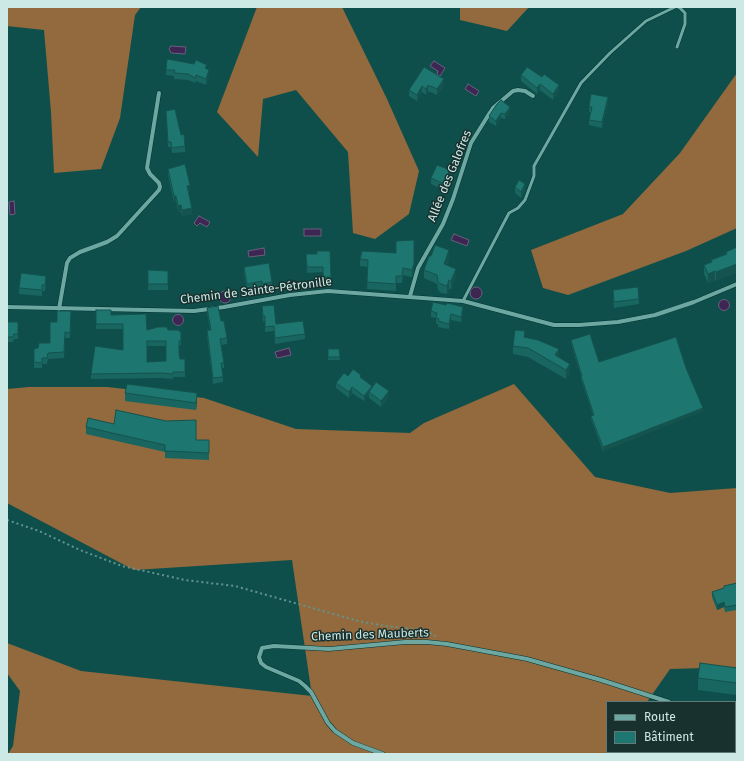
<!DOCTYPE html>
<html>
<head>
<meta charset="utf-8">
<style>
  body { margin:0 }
  #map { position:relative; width:744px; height:761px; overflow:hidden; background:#0f4f4b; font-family:"Fira Sans",sans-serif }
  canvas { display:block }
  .frame { position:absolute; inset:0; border:8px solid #cce9e5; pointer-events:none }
  .legend { position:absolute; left:606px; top:701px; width:130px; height:52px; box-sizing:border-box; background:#18302e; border:1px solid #607a77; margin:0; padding:5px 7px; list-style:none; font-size:12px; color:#cce9e5 }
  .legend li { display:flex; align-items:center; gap:8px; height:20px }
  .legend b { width:20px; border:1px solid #607a77 }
</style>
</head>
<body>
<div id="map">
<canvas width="744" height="761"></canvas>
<div class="frame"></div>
<ul class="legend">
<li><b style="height:5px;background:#6ca7a1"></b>Route</li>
<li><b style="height:11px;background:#1d766f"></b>Bâtiment</li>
</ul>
</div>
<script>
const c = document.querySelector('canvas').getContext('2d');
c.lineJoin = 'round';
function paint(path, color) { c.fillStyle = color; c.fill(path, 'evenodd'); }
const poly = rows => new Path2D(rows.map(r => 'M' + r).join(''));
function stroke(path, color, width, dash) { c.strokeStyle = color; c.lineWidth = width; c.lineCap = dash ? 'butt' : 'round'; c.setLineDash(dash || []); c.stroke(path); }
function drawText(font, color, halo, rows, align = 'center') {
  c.font = font + ' "Fira Sans",sans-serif'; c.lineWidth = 3; c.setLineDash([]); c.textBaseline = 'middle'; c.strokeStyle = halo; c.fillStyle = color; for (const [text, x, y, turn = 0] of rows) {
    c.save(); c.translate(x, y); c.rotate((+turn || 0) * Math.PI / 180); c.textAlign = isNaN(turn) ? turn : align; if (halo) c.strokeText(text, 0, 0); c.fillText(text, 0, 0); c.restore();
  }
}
paint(poly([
  [7,7,141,7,135,15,120,118,101,169,54,173,51,112,44,30,7,26],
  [257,7,342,7,387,99,419,171,409,214,375,239,353,233,348,152,296,90,263,99,258,157,217,112],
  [460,7,529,7,507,31,460,20],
  [737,73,737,228,686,251,568,295,543,288,531,250,623,214,680,153],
  [514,384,595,477,670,493,737,488,737,667,670,669,647,702,607,702,607,752,735,752,735,729,737,730,737,754,8,754,13,746,20,691,7,673,7,643,81,671,312,696,292,560,134,570,7,503,7,389,29,387,107,387,204,398,296,429,410,433,424,423]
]), '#936a3d');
const water = poly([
  [171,46,186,47,185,54,171,53,169,49,171,46],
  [434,61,445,68,440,76,437,74,438,71,430,66,434,61],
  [468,84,479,91,476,96,465,89,468,84],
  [14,201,15,214,10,215,9,202,14,201],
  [199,216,210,222,207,227,200,223,197,226,194,223,199,216],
  [304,229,321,229,321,236,304,236,304,229],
  [454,234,469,240,467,246,451,240,454,234],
  [264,248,265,255,249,257,248,251,264,248],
  '470 293a6 6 0 1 1 12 0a6 6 0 1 1-12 0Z',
  '219 297a6 6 0 1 1 12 0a6 6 0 1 1-12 0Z',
  '718.5 305a5.5 5.5 0 1 1 11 0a5.5 5.5 0 1 1-11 0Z',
  '172.5 320a5.5 5.5 0 1 1 11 0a5.5 5.5 0 1 1-11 0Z',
  [289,348,291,355,277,358,275,352,289,348]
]);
paint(water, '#3e2652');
stroke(water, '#69607e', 1);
const lane = poly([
  [677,47,685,24,685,13,680,8,678,7],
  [463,301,509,213,518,208,525,200,534,176,534,166,581,83,610,53,646,21,675,7]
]);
const street = poly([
  [410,296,418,268,443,224,453,199,471,143,489,114,493,108,513,91,518,90,525,91,533,96],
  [7,307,194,311,224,307,290,295,328,291,463,301,554,325,579,325,618,322,655,315,694,302,737,284],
  [59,309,67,263,70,258,80,252,107,242,117,236,159,190,160,187,159,183,150,174,147,168,159,93],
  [735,721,737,722],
  [383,754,353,743,335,731,328,723,311,692,305,686,299,681,266,667,261,663,259,657,262,648,274,646,329,649,405,642,427,642,447,644,527,659,601,680,669,702]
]);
stroke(lane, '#013330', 4);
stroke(street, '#013330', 5);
stroke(poly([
  [7,520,39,531,80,550,122,566,185,580,235,586,358,621,385,626,424,630,436,636]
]), '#63938f', 2, [2, 3]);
stroke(lane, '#6ca7a1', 3);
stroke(street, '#6ca7a1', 4);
paint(poly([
  [424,67,444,85,437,95,431,92,431,93,428,91,426,95,422,92,417,101,409,96,409,90],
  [207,69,209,76,206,85,196,81,195,83,188,80,174,79,174,76,166,75,166,70],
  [521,75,559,91,553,100,540,90,537,94,521,81],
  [608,103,602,128,589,125,589,120,591,113,589,112,589,107],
  [497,104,510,112,505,119,501,118,496,126,489,122,489,116],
  [166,111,181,135,185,146,185,152,172,153,171,147,168,147],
  [168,169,190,191,188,192,192,214,182,216,181,211,178,212,176,201,174,202,168,175],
  [450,176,450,183,446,191,431,184,431,178],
  [515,187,525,190,521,198,515,193],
  [737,247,716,281,715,280,708,283,704,274,704,265,711,262,711,260,726,254,726,252],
  [330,251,331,282,323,282,323,272,307,273,306,254,317,254],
  [396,253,414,271,412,277,403,275,402,283,396,283,396,291,367,289,368,267,360,266,360,259],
  [449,259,447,265,456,277,451,289,449,289,447,294,441,293,438,290,437,284,424,278,424,270],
  [244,267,272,282,272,288,262,289,262,287,247,289,244,273],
  [148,270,168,271,168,290,148,290],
  [46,282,45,291,42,291,42,296,19,294,19,288],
  [613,290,639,299,639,304,614,308,613,296],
  [262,306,276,324,305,334,305,339,275,344,274,331,265,332,265,321,263,322],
  [207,308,221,321,227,338,227,344,221,345,224,363,224,368,222,368,223,377,223,382,213,384,207,336,207,330,210,330,207,313],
  [96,310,111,315,147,330,168,330,181,332,181,345,179,346,179,355,180,359,185,359,185,377,173,377,173,379,160,378,91,379,91,374,123,350,123,329,96,329],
  [147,346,166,346,166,361,147,362],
  [71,311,70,338,65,338,64,358,48,359,47,364,42,364,42,368,34,368,34,362,38,348,50,343,57,322],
  [431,311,463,313,461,322,451,320,449,329,438,327,438,324,436,324,436,318,431,317],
  [18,322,18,339,14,339,13,342,7,342,7,328],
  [525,338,559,358,570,373,566,379,528,357,513,354,513,346],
  [571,340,599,362,686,368,703,411,603,451,591,419,591,416,593,415,581,379,581,376,571,343],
  [328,349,339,349,340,360,328,360],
  [348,376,361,378,372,388,389,397,381,407,369,398,369,395,364,401,352,393,349,398,336,388,336,383],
  [125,393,197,401,196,410,125,401],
  [114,424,196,440,209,440,209,460,165,458,165,452,86,434,86,427],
  [737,583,737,610,725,612,724,607,717,610,712,597,712,592,724,589,724,586],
  [737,668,737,695,698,690,698,678]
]), '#19655f');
paint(poly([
  [209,70,209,76,206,85,206,79],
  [444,79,444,85,437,95,437,89],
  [540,84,540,90,537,94,537,88],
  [428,85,428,91,426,95,426,89],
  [559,85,559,91,553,100,553,94],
  [422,86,422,92,417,101,417,95],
  [608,97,608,103,602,128,602,122],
  [510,107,510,112,505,119,505,114],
  [501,113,501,118,496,126,496,121],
  [450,170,450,176,447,182,447,176],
  [450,177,450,183,446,191,446,185],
  [525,184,525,190,521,198,521,192],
  [190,185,190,191,187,192,187,186],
  [174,196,176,196,176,201,174,202],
  [181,205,181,211,178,212,178,206],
  [192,208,192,214,182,216,182,210],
  [414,240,414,271,412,277,412,270],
  [449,250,449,259,444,272,444,264],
  [737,264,737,273,716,281,716,272],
  [456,269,456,277,451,289,451,281],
  [715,271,715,280,708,283,708,274],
  [449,280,449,289,447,294,447,286],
  [463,307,463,313,461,322,461,317],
  [451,314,451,320,449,329,449,324],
  [559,349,559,358,555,355],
  [570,364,570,373,566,379,566,370],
  [372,386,372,392,369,392,369,395,364,401,364,396],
  [352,387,352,393,349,398,349,392],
  [389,391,389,397,381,407,381,401],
  [197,393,197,401,196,410,196,403],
  [703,408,703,411,603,451,603,447],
  [724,602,724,607,717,610,717,605]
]), '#14534e');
const building = poly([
  [167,59,194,64,196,60,207,65,205,68,209,70,206,79,196,75,195,78,188,74,174,73,175,70,166,70,167,59],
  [424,67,444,79,437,89,431,86,431,87,428,85,426,89,422,86,417,95,409,90,424,67],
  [527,67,542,77,544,74,559,85,553,94,540,84,537,88,521,75,527,67],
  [591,94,608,97,602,122,589,120,592,107,589,107,591,94],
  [501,100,510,107,505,114,501,113,496,121,489,116,497,104,501,100],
  [175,109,181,135,184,134,185,146,172,148,171,142,168,142,166,111,175,109],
  [185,164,190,185,187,186,192,208,182,210,181,205,178,206,176,196,174,196,168,169,185,164],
  [437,165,450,170,447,176,450,177,446,185,431,178,437,165],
  [519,180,525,184,521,192,515,187,519,180],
  [414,240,414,264,412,270,403,268,402,276,396,276,396,284,367,282,368,260,360,259,362,251,396,253,396,241,414,240],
  [435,245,449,250,444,264,456,269,451,281,449,280,447,286,441,284,438,282,437,275,424,270,429,256,431,256,435,245],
  [737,247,737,264,716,272,715,271,708,274,704,265,712,262,711,260,727,254,726,252,737,247],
  [317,251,330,251,331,277,323,277,323,267,307,267,306,254,317,254,317,251],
  [269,263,272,282,262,284,262,281,247,284,244,267,269,263],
  [148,270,168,271,168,284,148,284,148,270],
  [21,273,46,276,45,285,42,285,42,290,19,288,21,273],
  [638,287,639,299,614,302,613,290,638,287],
  [433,302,446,305,447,303,463,307,461,317,451,314,449,324,438,321,439,319,436,318,437,313,431,311,433,302],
  [274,305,276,324,303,321,305,334,275,338,274,326,265,327,265,316,263,316,262,306,274,305],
  [218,306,221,321,224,321,227,338,220,339,224,363,221,363,223,377,213,378,207,330,211,330,207,308,218,306],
  [96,310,111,310,111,315,146,314,147,330,158,327,167,327,168,330,179,330,179,331,181,332,181,340,179,341,179,354,180,359,185,359,185,372,173,372,173,374,160,373,91,374,95,346,123,350,123,324,96,324,96,310],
  [147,341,166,341,166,361,147,362,147,341],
  [57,311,71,311,70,333,65,332,64,352,48,353,47,358,42,358,42,363,34,362,34,349,38,348,39,343,50,343,50,322,57,322,57,311],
  [7,322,18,322,18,334,14,334,13,337,7,337,7,322],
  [515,330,525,331,524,337,538,340,559,349,555,355,570,364,566,370,528,348,513,346,515,330],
  [590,334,599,362,676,337,686,368,703,408,603,447,591,416,594,415,581,376,582,376,571,340,590,334],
  [328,349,339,349,340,357,328,357,328,349],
  [353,369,361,375,360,377,372,386,364,396,352,387,349,392,336,383,344,373,348,376,353,369],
  [376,382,389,391,381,401,369,392,376,382],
  [127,384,197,393,196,403,125,393,127,384],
  [116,410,166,421,196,420,196,440,209,440,209,453,165,451,165,445,86,427,88,418,114,424,116,410],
  [737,583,737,605,725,607,724,602,717,605,712,592,724,588,724,586,737,583],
  [700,663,737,668,737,683,698,678,700,663]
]);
paint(building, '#1d766f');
stroke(building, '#14534e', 1);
drawText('12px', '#cce9e5', '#18302e', [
  ["Allée des Galofres",450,176,-68],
  ["Chemin de Sainte-Pétronille",256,291,-7],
  ["Chemin des Mauberts",370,635,-2]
]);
</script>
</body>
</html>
